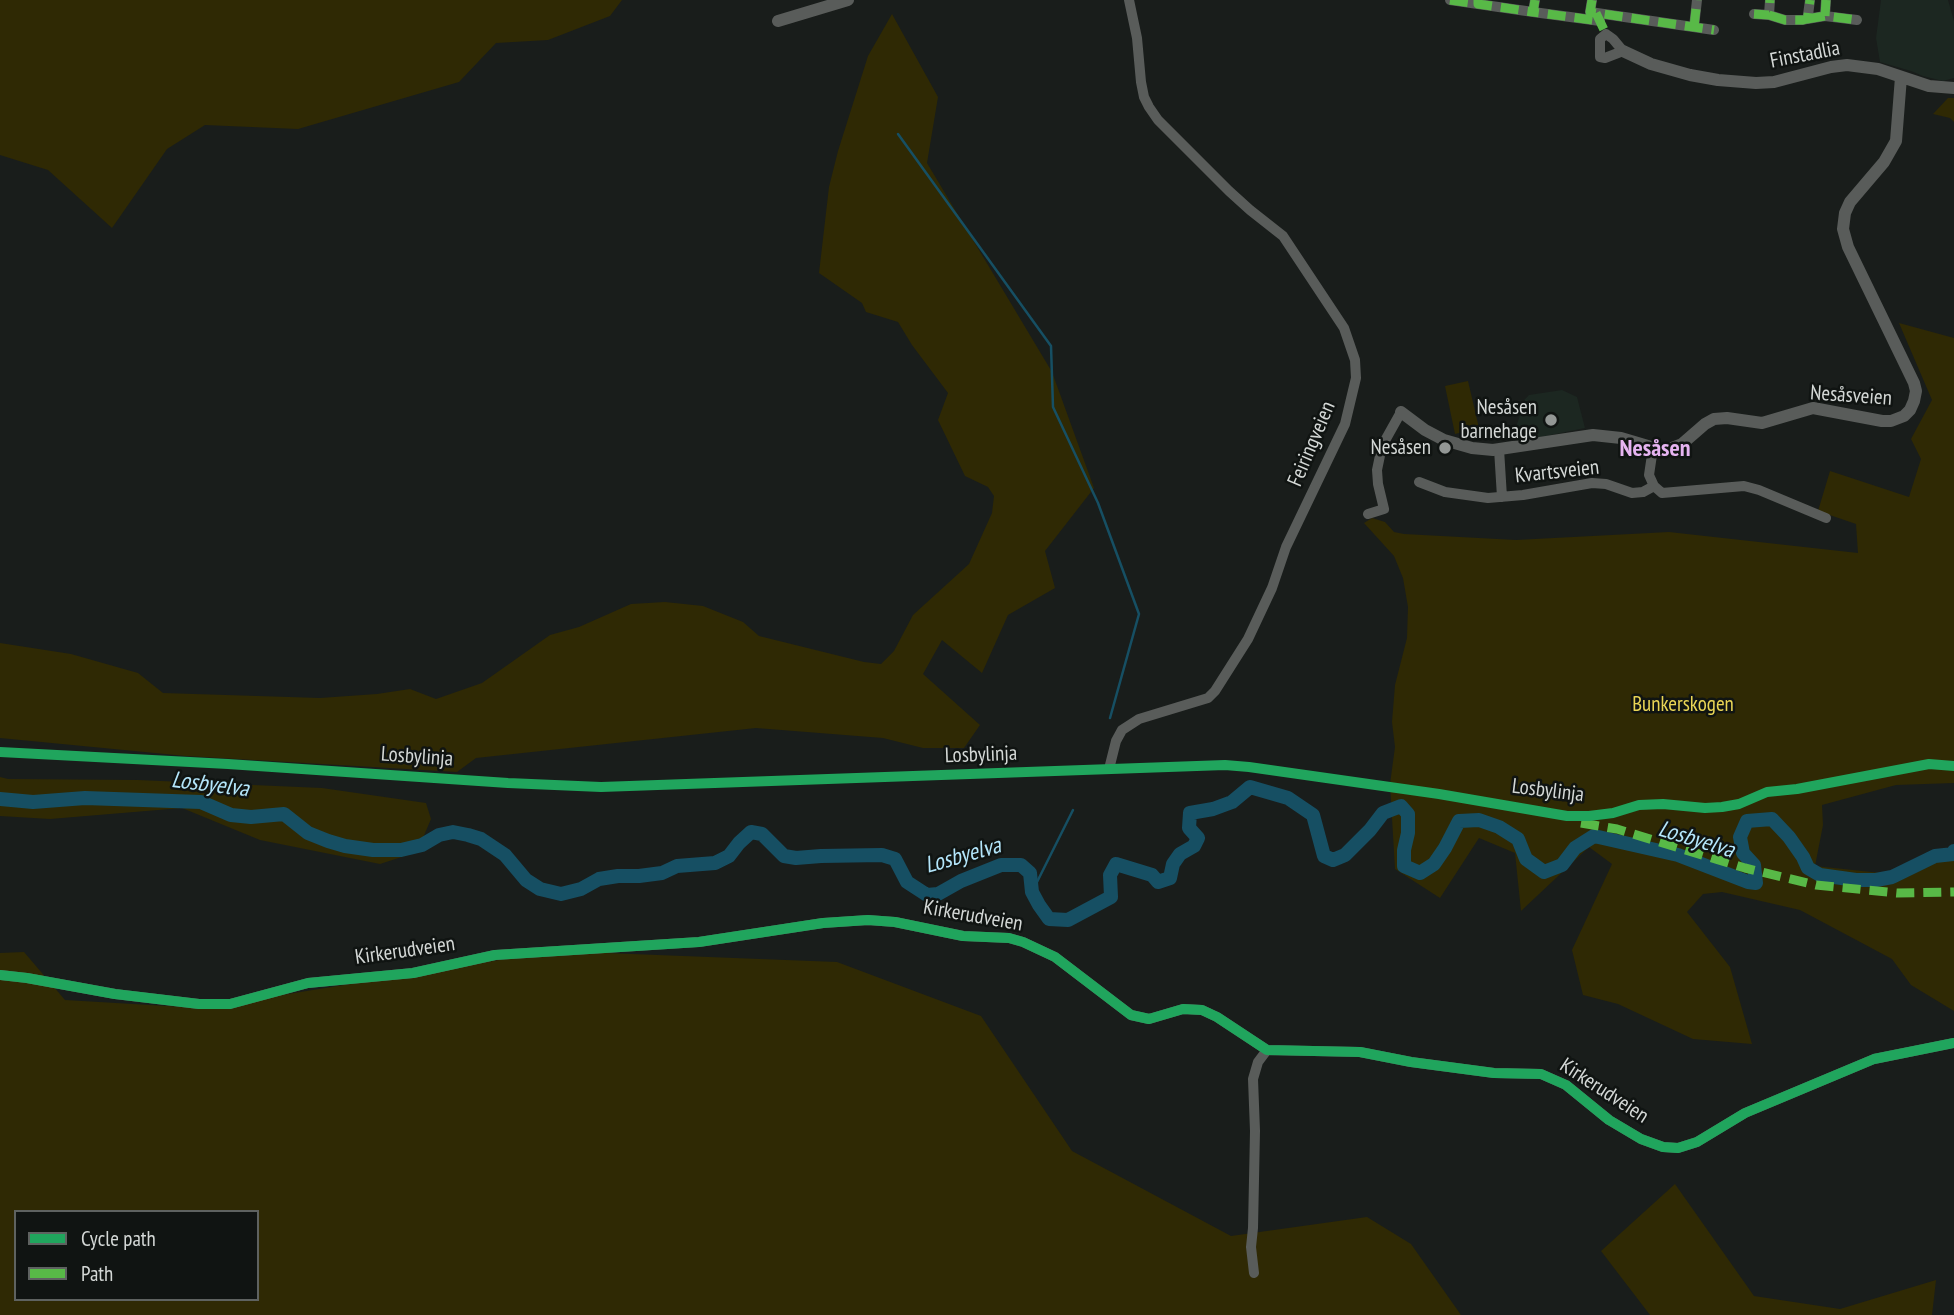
<!DOCTYPE html>
<html>
<head>
<meta charset="utf-8">
<style>
  body { margin:0 }
  #map { position:relative; width:1954px; height:1315px; overflow:hidden; background:#191d1b; font-family:"PT Sans Narrow",sans-serif }
  canvas { display:block }
  .legend { position:absolute; left:14px; top:1210px; width:245px; height:91px; box-sizing:border-box; background:#101412; border:2px solid #5e6260; margin:0; padding:9px 12px; list-style:none; font-size:21px; color:#d4d8d6 }
  .legend li { display:flex; align-items:center; gap:14px; height:35px }
  .legend b { width:35px; border:2px solid #5e6260 }
</style>
</head>
<body>
<div id="map">
<canvas width="1954" height="1315"></canvas>
<ul class="legend">
<li><b style="height:9px;background:#20a55d"></b>Cycle path</li>
<li><b style="height:9px;background:#58b947"></b>Path</li>
</ul>
</div>
<script>
const c = document.querySelector('canvas').getContext('2d');
c.lineJoin = 'round';
function paint(path, color) { c.fillStyle = color; c.fill(path, 'evenodd'); }
const poly = rows => new Path2D(rows.map(r => 'M' + r).join(''));
function stroke(path, color, width, dash) { c.strokeStyle = color; c.lineWidth = width; c.lineCap = dash ? 'butt' : 'round'; c.setLineDash(dash || []); c.stroke(path); }
function drawText(font, color, halo, rows, align = 'center') {
  c.font = font + ' "PT Sans Narrow",sans-serif'; c.lineWidth = 5; c.setLineDash([]); c.textBaseline = 'middle'; c.strokeStyle = halo; c.fillStyle = color; for (const [text, x, y, turn = 0] of rows) {
    c.save(); c.translate(x, y); c.rotate((+turn || 0) * Math.PI / 180); c.textAlign = isNaN(turn) ? turn : align; if (halo) c.strokeText(text, 0, 0); c.fillText(text, 0, 0); c.restore();
  }
}
paint(poly([
  [1881,0,1948,0,1954,21,1954,78,1943,81,1923,76,1911,71,1880,62,1876,38],
  [1562,390,1577,397,1585,428,1521,441,1519,436,1512,436,1508,431,1508,426,1516,427,1521,412,1523,412,1528,403,1524,400,1529,395]
]), '#1c2721');
paint(poly([
  [0,0,622,0,610,16,548,40,496,43,459,82,298,129,205,125,167,149,112,228,48,170,0,155],
  [892,14,938,97,927,163,1052,372,1094,488,1045,551,1055,588,1008,615,982,673,942,640,923,674,980,725,964,748,923,748,883,738,756,728,476,758,457,772,186,756,0,738,0,643,71,654,138,673,163,693,320,698,377,694,410,689,436,699,482,683,550,635,579,627,631,604,665,602,703,606,743,622,759,636,864,662,881,664,894,651,913,615,969,564,992,513,994,496,988,487,965,476,938,420,948,393,912,345,898,322,866,312,862,303,819,273,829,187,838,151,868,56],
  [1948,98,1954,98,1954,122,1950,118,1933,114],
  [1899,323,1954,338,1954,783,1896,785,1822,805,1823,825,1815,866,1900,875,1926,858,1954,856,1954,1011,1911,985,1892,959,1800,910,1722,892,1703,894,1687,912,1730,967,1752,1044,1693,1039,1618,1004,1583,995,1572,950,1612,864,1589,847,1521,911,1515,853,1479,838,1440,898,1395,869,1390,784,1395,747,1392,722,1395,685,1407,638,1408,607,1403,578,1394,556,1364,523,1372,518,1385,522,1394,532,1404,534,1516,540,1669,532,1858,553,1856,524,1818,511,1830,471,1909,497,1921,459,1911,439,1932,400],
  [1468,381,1479,428,1455,434,1445,386],
  [0,777,8,779,138,780,322,788,426,803,431,819,417,852,380,864,260,840,182,808,50,819,0,816],
  [555,951,837,962,981,1016,1072,1151,1231,1236,1367,1217,1411,1244,1461,1315,0,1315,0,953,24,952,65,1000,201,1008],
  [16,1212,257,1212,257,1299,16,1299],
  [1675,1184,1754,1296,1840,1309,1936,1280,1932,1315,1650,1315,1601,1251]
]), '#2f2904');
stroke(poly([
  [898,134,1051,346,1053,407,1098,503,1139,614,1110,718],
  [1032,892,1073,810]
]), '#164f63', 2.5);
stroke(poly([
  [0,799,33,802,85,798,201,802,231,815,251,817,284,814,308,833,328,841,345,846,373,850,401,850,422,845,439,835,453,832,468,835,481,839,505,855,526,880,540,889,561,894,581,889,599,879,618,876,639,876,662,873,677,866,715,863,729,856,739,843,751,832,762,834,784,856,796,858,821,856,882,855,895,859,907,882,927,895,938,894,961,881,1001,865,1021,865,1030,873,1032,892,1039,905,1049,919,1068,920,1111,897,1110,875,1116,864,1152,875,1158,882,1170,878,1173,864,1180,854,1194,846,1198,838,1189,828,1190,813,1213,809,1232,802,1250,787,1288,798,1313,815,1324,856,1333,860,1345,855,1370,830,1383,813,1401,806,1408,814,1408,833,1404,850,1404,866,1420,873,1434,864,1445,848,1459,821,1479,820,1499,827,1518,839,1526,859,1544,872,1562,865,1575,848,1594,836,1678,855,1748,882,1756,883,1754,865,1743,853,1740,837,1747,821,1772,819,1789,837,1803,857,1808,868,1820,875,1856,880,1876,880,1892,877,1935,856,1954,854,1954,851]
]), '#164f63', 14);
stroke(poly([
  [1450,0,1478,4],
  [1478,0,1478,4,1533,12],
  [1535,0,1533,12,1600,21],
  [1592,0,1590,12,1714,30],
  [1754,14,1769,15,1770,0],
  [1769,15,1785,20,1803,20,1807,19,1808,15,1810,0],
  [1825,16,1826,0],
  [1807,19,1825,16,1857,20],
  [1694,27,1697,0],
  [1606,34,1613,39,1623,51,1605,58,1600,57,1600,39,1606,34],
  [1653,448,1649,475,1654,486,1662,493,1744,486,1759,490,1826,518],
  [1499,449,1502,497],
  [1419,482,1445,492,1488,498,1523,495,1592,483,1606,484,1632,493,1643,492,1654,486],
  [1368,514,1384,509,1378,484,1377,470,1382,446,1401,412],
  [1109,769,1116,741,1122,730,1139,719,1208,698,1215,691,1248,639,1272,588,1286,547,1345,424,1356,378,1355,360,1344,328,1283,236,1250,210,1229,191,1158,120,1149,107,1144,97,1141,82,1137,38,1129,0],
  [0,975,27,978,115,994,199,1004,230,1004,308,983,413,973,495,955,699,942,823,923,868,920,895,922,963,936,1009,938,1023,942,1055,957,1131,1015,1149,1019,1183,1009,1202,1010,1217,1017,1267,1050,1360,1052,1411,1062,1494,1073,1541,1074,1566,1085,1609,1120,1641,1139,1663,1147,1678,1148,1697,1142,1745,1113,1874,1059,1954,1043],
  [1254,1273,1251,1247,1253,1228,1255,1131,1253,1079,1258,1062,1267,1050]
]), '#595c5a', 10);
stroke(poly([
  [778,21,848,0],
  [1623,51,1651,64,1690,75,1718,80,1756,83,1774,82,1831,67,1847,65,1878,69,1929,86,1954,88],
  [1401,412,1425,430,1444,440,1472,448,1493,450,1593,435,1621,438,1658,449,1669,449,1682,444,1705,424,1714,419,1727,418,1762,423,1813,408,1882,421,1891,421,1904,416,1910,410,1914,401,1916,391,1914,383,1848,247,1843,229,1845,213,1850,202,1884,162,1896,141,1901,77]
]), '#595c5a', 12);
stroke(poly([
  [1450,0,1478,4],
  [1478,0,1478,4,1533,12],
  [1535,0,1533,12,1600,21],
  [1592,0,1590,12,1714,30],
  [1596,13,1606,34],
  [1754,14,1769,15,1770,0],
  [1769,15,1785,20,1803,20,1807,19,1808,15,1810,0],
  [1825,16,1826,0],
  [1807,19,1825,16,1857,20],
  [1694,27,1697,0],
  [1581,823,1617,829,1745,868,1816,885,1897,893,1954,892]
]), '#58b947', 9, [18, 9]);
stroke(poly([
  [0,752,228,764,508,783,601,787,1225,765,1249,767,1439,794,1567,816,1589,816,1613,813,1639,805,1663,804,1705,808,1722,807,1739,804,1767,792,1797,789,1929,764,1954,766],
  [0,975,27,978,115,994,199,1004,230,1004,308,983,413,973,495,955,699,942,823,923,868,920,895,922,963,936,1009,938,1023,942,1055,957,1131,1015,1149,1019,1183,1009,1202,1010,1217,1017,1267,1050,1360,1052,1411,1062,1494,1073,1541,1074,1566,1085,1609,1120,1641,1139,1663,1147,1678,1148,1697,1142,1745,1113,1874,1059,1954,1043]
]), '#20a55d', 10);
for (const [x, y, r, color] of [
  [1551,420,7,"#939795"],
  [1445,448,7,"#939795"]
]) { const dot = new Path2D(); dot.arc(x, y, r, 0, 2 * Math.PI); c.fillStyle = color; c.fill(dot); stroke(dot, '#101412', 2.5); }
drawText('21px', '#d4d8d6', '#101412', [
  ["Finstadlia",1805,55,-11],
  ["Nesåsveien",1851,396,4],
  ["Feiringveien",1312,444,-67],
  ["Kvartsveien",1557,472,-6],
  ["Losbylinja",981,755,-2],
  ["Losbylinja",417,757,4],
  ["Losbylinja",1548,791,7],
  ["Kirkerudveien",973,916,10],
  ["Kirkerudveien",405,951,-8],
  ["Kirkerudveien",1604,1091,33]
]);
drawText('21px', '#d4d8d6', '#101412', [
  ["Nesåsen",1537,408],
  ["barnehage",1537,432],
  ["Nesåsen",1431,448]
], 'right');
drawText('21px', '#e9d555', '#101412', [
  ["Bunkerskogen",1683,705]
]);
drawText('italic 23px', '#b4e6fb', '#101412', [
  ["Losbyelva",210,785,7],
  ["Losbyelva",1696,840,17],
  ["Losbyelva",963,856,-16]
]);
drawText('bold 24px', '#e6b4f1', '#101412', [
  ["Nesåsen",1655,449]
]);
</script>
</body>
</html>
